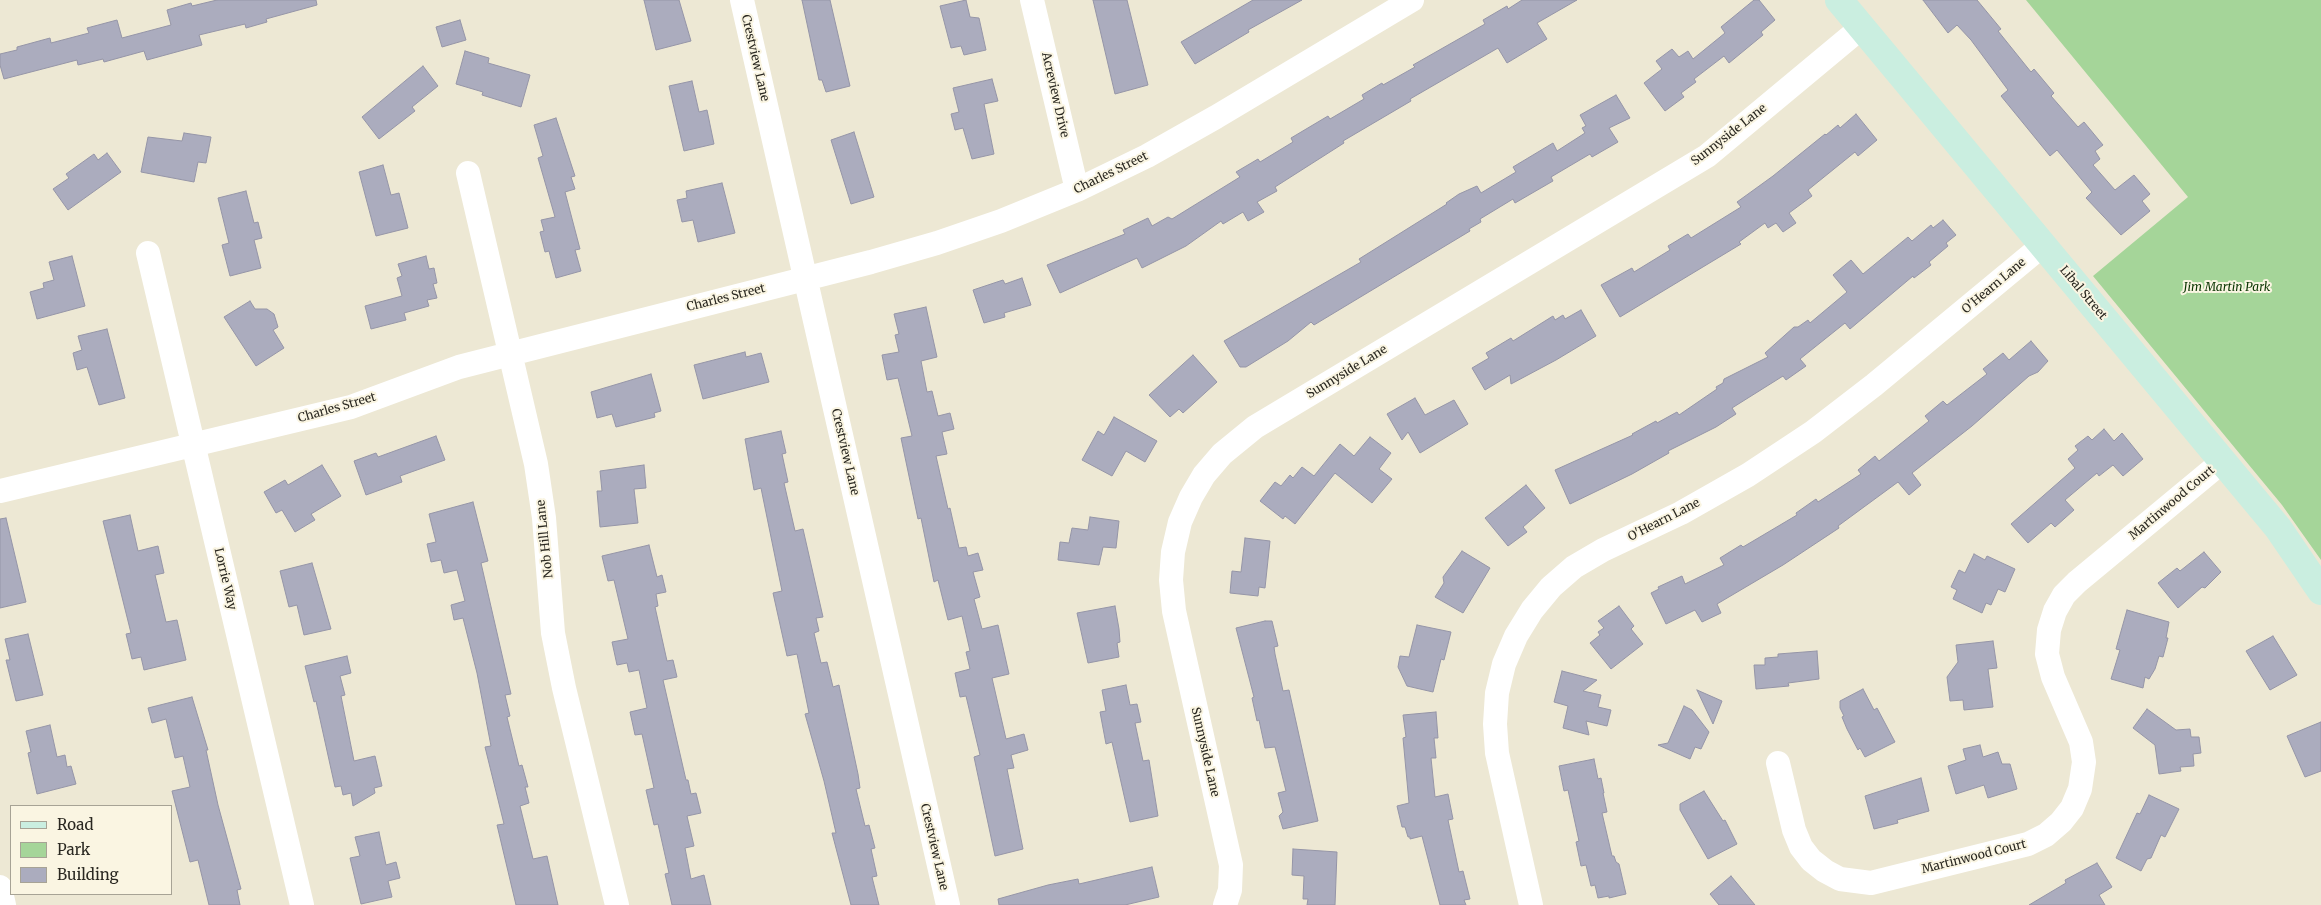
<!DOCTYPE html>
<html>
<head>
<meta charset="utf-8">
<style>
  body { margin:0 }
  #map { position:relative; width:2321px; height:905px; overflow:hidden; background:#ede8d4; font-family:Merriweather,serif }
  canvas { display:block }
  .legend { position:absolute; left:10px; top:805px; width:162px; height:90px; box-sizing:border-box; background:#faf5e2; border:1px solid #a7a395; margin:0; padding:6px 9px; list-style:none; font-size:15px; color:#2a2821 }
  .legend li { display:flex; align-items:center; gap:10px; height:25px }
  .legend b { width:25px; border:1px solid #a7a395 }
</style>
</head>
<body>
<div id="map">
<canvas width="2321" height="905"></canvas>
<ul class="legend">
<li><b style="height:6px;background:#caeee0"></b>Road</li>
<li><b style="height:14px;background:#a5d599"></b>Park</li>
<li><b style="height:14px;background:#abacbe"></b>Building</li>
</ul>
</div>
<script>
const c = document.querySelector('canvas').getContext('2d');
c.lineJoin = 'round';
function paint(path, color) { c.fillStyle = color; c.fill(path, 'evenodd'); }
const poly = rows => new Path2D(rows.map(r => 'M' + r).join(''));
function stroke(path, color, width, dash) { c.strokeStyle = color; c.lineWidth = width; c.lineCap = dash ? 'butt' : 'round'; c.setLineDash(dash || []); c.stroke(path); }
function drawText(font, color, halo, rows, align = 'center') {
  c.font = font + ' Merriweather,serif'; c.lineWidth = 4; c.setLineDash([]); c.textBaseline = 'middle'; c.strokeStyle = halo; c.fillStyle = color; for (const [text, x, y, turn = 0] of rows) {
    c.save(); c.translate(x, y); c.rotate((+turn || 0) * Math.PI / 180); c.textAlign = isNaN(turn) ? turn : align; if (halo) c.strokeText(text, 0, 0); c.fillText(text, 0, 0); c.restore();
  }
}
paint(poly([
  [2026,0,2321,0,2321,560,2282,505,2093,276,2188,197]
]), '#a5d599');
const building = poly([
  [217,0,316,0,317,5,266,19,267,22,246,28,245,24,199,35,202,45,147,60,144,51,104,62,103,59,78,65,77,60,4,79,0,65,0,54,17,50,17,47,50,38,51,43,89,33,87,28,117,20,122,38,171,25,167,10,191,3,192,6,217,0],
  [644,0,679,0,691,41,656,50,644,0],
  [802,0,830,0,850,86,826,92,822,80,819,80,802,0],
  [966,0,970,17,979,18,986,50,964,55,961,46,951,48,940,6,966,0],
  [1093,0,1127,0,1148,85,1115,94,1093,0],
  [1253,0,1302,0,1248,30,1249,32,1195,64,1181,42,1253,0],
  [1522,0,1577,0,1537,23,1547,39,1507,63,1498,48,1410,99,1411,101,1343,141,1344,143,1275,187,1277,191,1257,202,1264,212,1248,221,1243,212,1223,224,1221,221,1186,246,1142,268,1137,258,1060,293,1047,265,1125,234,1123,230,1148,218,1152,226,1168,217,1172,219,1240,177,1236,172,1258,159,1260,162,1293,142,1291,138,1328,116,1330,119,1364,99,1362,95,1382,83,1383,85,1415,67,1413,65,1485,24,1483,20,1507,6,1508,9,1522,0],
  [1754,0,1759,0,1775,20,1761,32,1763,35,1729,63,1724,56,1694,79,1696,82,1681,93,1684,97,1665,111,1644,83,1662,69,1656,61,1672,49,1679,57,1688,51,1693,59,1725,33,1721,27,1754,0],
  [1923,0,1977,0,2001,29,1998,31,2031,72,2034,69,2054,93,2051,96,2078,127,2084,122,2103,145,2095,151,2100,159,2093,165,2115,190,2134,175,2150,194,2142,201,2150,211,2121,235,2086,198,2092,192,2057,150,2050,156,2001,96,2008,90,1971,40,1957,25,1948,33,1923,0],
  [460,20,466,40,442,47,436,27,460,20],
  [465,51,489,58,488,63,530,75,521,107,482,95,483,92,456,84,465,51],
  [423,66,438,86,412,107,415,111,379,139,362,117,423,66],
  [992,79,998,101,984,104,994,154,972,159,963,128,955,130,951,114,959,112,953,88,992,79],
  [692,81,699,112,707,110,714,144,684,151,669,86,692,81],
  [1616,95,1630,118,1609,128,1618,142,1592,157,1590,154,1551,177,1553,181,1515,203,1513,199,1480,219,1481,222,1469,229,1470,231,1314,325,1311,322,1288,341,1246,367,1240,367,1224,341,1361,262,1359,259,1447,204,1446,203,1459,194,1477,186,1481,193,1516,172,1513,167,1553,143,1557,151,1585,133,1582,128,1586,126,1580,115,1616,95],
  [1856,114,1877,140,1858,156,1855,152,1808,190,1812,196,1789,213,1796,223,1783,232,1776,223,1768,228,1765,223,1739,242,1741,244,1620,317,1601,285,1632,268,1634,272,1670,250,1668,246,1688,234,1691,238,1741,207,1737,202,1773,176,1825,134,1826,135,1838,125,1840,128,1856,114],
  [556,118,575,176,571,177,575,189,565,192,580,249,575,250,581,271,556,278,549,251,545,252,540,232,544,231,541,220,555,217,538,158,543,156,534,125,556,118],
  [854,132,874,197,851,204,831,140,854,132],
  [184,133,211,137,206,163,198,162,194,182,141,172,148,137,182,141,184,133],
  [107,153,121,172,68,210,53,189,69,178,66,174,94,154,98,160,107,153],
  [383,165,391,195,399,193,408,228,376,236,359,172,383,165],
  [722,183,735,233,698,242,693,220,682,222,677,200,687,198,686,191,722,183],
  [246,191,254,223,258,222,262,238,254,240,261,268,230,276,222,245,229,243,218,198,246,191],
  [1943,220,1956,235,1946,243,1948,246,1929,262,1931,265,1914,278,1913,276,1850,329,1845,323,1800,359,1806,366,1786,380,1783,376,1732,408,1736,414,1716,427,1668,451,1669,453,1632,474,1570,504,1555,470,1633,435,1632,434,1656,421,1657,423,1677,412,1679,415,1717,389,1716,387,1723,383,1724,379,1768,357,1765,353,1794,327,1798,327,1808,320,1810,323,1847,292,1833,275,1851,260,1863,274,1908,237,1912,241,1931,225,1933,228,1943,220],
  [72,256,85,306,37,319,30,292,44,288,43,283,54,280,49,262,72,256],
  [426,256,429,269,434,268,437,283,433,284,437,298,427,300,429,306,404,313,406,320,371,329,365,306,402,296,397,278,402,276,398,264,426,256],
  [1022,278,1031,305,1004,313,1005,317,984,323,973,290,1003,280,1005,284,1022,278],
  [250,301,255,309,267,309,274,314,278,327,273,330,284,348,256,366,224,317,250,301],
  [926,307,937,357,921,361,927,392,932,391,938,416,950,413,954,429,942,432,947,454,936,456,948,509,950,508,959,548,966,547,968,556,978,553,983,570,973,572,980,597,974,599,982,629,998,625,1009,674,992,678,1006,739,1024,734,1028,750,1011,755,1014,768,1007,769,1023,849,995,856,974,757,980,755,966,696,960,697,955,673,970,669,966,652,970,651,962,616,948,620,938,580,934,582,921,518,918,519,901,438,912,436,898,378,887,380,882,355,899,352,895,335,899,334,894,314,926,307],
  [1581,310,1596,336,1556,360,1511,384,1510,375,1485,390,1472,368,1489,358,1486,353,1511,338,1513,341,1553,316,1555,320,1563,315,1565,319,1581,310],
  [107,329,125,398,99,405,87,367,77,370,73,353,82,350,78,336,107,329],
  [2031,341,2048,361,2038,372,2029,376,1972,426,1912,473,1921,485,1909,495,1898,482,1838,526,1839,528,1783,565,1717,604,1721,613,1702,622,1695,610,1666,624,1651,593,1659,589,1658,587,1682,576,1685,584,1724,565,1720,558,1741,545,1743,547,1797,515,1796,513,1816,499,1818,502,1861,474,1858,470,1875,456,1879,461,1929,421,1925,416,1943,401,1947,405,1987,374,1983,369,2003,353,2009,360,2031,341],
  [745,352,746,357,761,353,769,382,703,399,694,365,745,352],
  [1193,355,1217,382,1183,413,1179,409,1170,417,1149,395,1193,355],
  [651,374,661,411,654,413,655,417,616,427,612,414,597,418,591,392,651,374],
  [1415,398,1425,415,1454,400,1468,424,1420,453,1408,432,1402,440,1387,414,1415,398],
  [1114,417,1157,441,1145,462,1126,451,1112,476,1082,460,1098,431,1104,435,1114,417],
  [2104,429,2114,441,2122,433,2143,459,2123,476,2113,465,2099,476,2097,473,2065,500,2074,510,2055,527,2051,523,2028,543,2011,524,2075,468,2068,459,2078,450,2075,446,2088,436,2092,440,2104,429],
  [781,431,786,453,782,454,788,482,784,483,795,531,803,529,823,617,816,618,819,631,814,633,821,663,827,662,833,687,839,685,858,774,860,788,856,789,865,826,869,825,875,848,871,849,877,876,872,877,879,905,851,905,832,833,836,833,824,781,805,714,809,713,797,654,787,656,773,593,782,591,761,488,754,490,745,439,781,431],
  [436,436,445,460,400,476,402,482,366,495,354,461,376,453,378,457,436,436],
  [1370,437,1391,453,1379,469,1392,479,1372,503,1335,473,1295,524,1285,516,1283,519,1260,501,1275,482,1281,486,1290,475,1293,478,1302,467,1314,476,1340,444,1354,456,1370,437],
  [322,465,341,496,311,514,315,520,295,532,282,510,276,513,264,492,285,480,288,485,322,465],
  [644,465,646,488,634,489,638,523,600,527,597,491,602,491,600,471,644,465],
  [1526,485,1545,508,1523,527,1527,532,1508,546,1485,518,1526,485],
  [473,502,488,561,481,563,511,694,505,695,510,716,507,717,519,766,522,765,528,787,525,787,529,803,520,806,533,859,547,856,558,905,516,905,497,825,504,824,485,747,491,746,477,673,463,618,454,620,451,605,465,601,457,570,444,573,441,560,431,562,427,544,436,542,429,514,473,502],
  [130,515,138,551,158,546,164,573,155,575,166,622,177,620,186,660,144,670,141,657,132,659,126,634,131,633,103,521,130,515],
  [1090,517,1119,521,1116,548,1103,547,1099,565,1058,560,1060,542,1069,543,1072,528,1088,530,1090,517],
  [6,518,26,602,0,608,0,519,6,518],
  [1245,538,1270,541,1265,588,1259,587,1258,596,1230,593,1232,571,1241,572,1245,538],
  [649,545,657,577,662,575,666,592,656,594,658,606,655,607,667,661,673,660,677,677,663,680,686,780,688,780,691,794,696,793,701,813,687,816,694,846,685,848,691,879,704,875,711,905,672,905,665,874,669,873,658,824,654,825,646,790,654,788,642,734,635,735,630,712,647,708,639,670,629,672,627,663,617,665,612,642,628,639,614,580,608,581,602,556,649,545],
  [1462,551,1490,568,1463,613,1435,597,1444,583,1443,577,1462,551],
  [2204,552,2221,572,2205,588,2202,587,2178,608,2158,583,2177,568,2180,571,2204,552],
  [1974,554,1985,560,1987,556,2015,569,2005,592,1998,589,1991,605,1986,603,1982,613,1953,599,1957,590,1951,587,1959,570,1965,573,1974,554],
  [312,563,331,629,304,635,297,605,289,607,280,571,312,563],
  [1115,606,1119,629,1120,642,1117,643,1119,657,1088,663,1077,613,1115,606],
  [1619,606,1634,626,1631,629,1643,644,1611,669,1590,643,1600,635,1598,632,1604,628,1598,621,1619,606],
  [2127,610,2169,622,2166,638,2168,638,2163,657,2159,656,2155,669,2149,679,2145,677,2143,688,2111,679,2120,650,2116,649,2127,610],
  [1265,621,1272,621,1278,646,1274,647,1275,654,1283,691,1289,690,1318,821,1283,829,1279,816,1283,812,1278,793,1286,791,1275,747,1265,748,1259,720,1257,721,1252,698,1254,697,1236,628,1265,621],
  [1417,625,1451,632,1444,660,1441,659,1433,692,1407,686,1398,667,1400,656,1409,657,1417,625],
  [28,634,43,695,16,701,6,660,10,660,5,639,28,634],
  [2273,636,2297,675,2270,690,2246,651,2273,636],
  [1993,641,1997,668,1988,669,1993,707,1964,710,1963,700,1950,701,1947,677,1958,662,1956,645,1993,641],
  [1817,651,1819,679,1788,683,1789,686,1756,689,1754,665,1765,665,1765,658,1778,657,1778,654,1817,651],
  [347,656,351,673,340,676,345,695,341,696,354,761,375,756,382,786,374,788,375,793,353,806,351,793,343,795,341,786,335,787,316,701,314,702,305,666,347,656],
  [1562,671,1597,680,1583,691,1601,695,1598,707,1611,710,1607,726,1586,721,1589,735,1563,728,1568,706,1554,702,1562,671],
  [1126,685,1130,705,1137,704,1141,722,1135,723,1143,761,1149,760,1158,816,1130,822,1112,742,1106,744,1100,712,1106,711,1102,690,1126,685],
  [1863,689,1874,710,1877,708,1895,742,1865,757,1860,748,1858,750,1847,729,1842,717,1844,716,1840,708,1840,701,1863,689],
  [1697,690,1722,701,1713,724,1697,690],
  [192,697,208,750,206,750,218,805,241,889,237,890,240,905,209,905,198,860,190,862,172,791,190,787,183,756,175,758,166,719,152,723,148,708,192,697],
  [1684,706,1692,710,1709,732,1701,749,1695,747,1690,759,1658,745,1668,743,1684,706],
  [2147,709,2176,730,2190,729,2191,737,2199,737,2201,753,2193,754,2194,766,2180,767,2181,771,2159,774,2155,745,2133,728,2147,709],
  [1436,712,1438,738,1434,738,1436,758,1431,758,1435,797,1448,794,1453,819,1448,820,1459,872,1463,871,1470,899,1464,900,1466,905,1440,905,1422,836,1410,839,1410,837,1408,837,1405,827,1402,827,1397,806,1409,803,1403,738,1406,737,1403,715,1436,712],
  [2321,722,2321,771,2305,777,2287,736,2321,722],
  [50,725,57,757,65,755,67,767,71,766,76,784,37,794,28,753,31,752,26,731,50,725],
  [1980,745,1983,757,1998,752,2002,764,2010,764,2017,789,1988,798,1984,785,1956,794,1948,766,1966,760,1963,749,1980,745],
  [1594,759,1598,779,1601,778,1604,793,1603,793,1607,812,1602,813,1612,856,1614,856,1616,862,1619,864,1626,894,1609,898,1609,896,1598,898,1595,885,1591,886,1586,865,1581,866,1576,842,1579,841,1568,790,1564,791,1559,766,1594,759],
  [1921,778,1929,811,1897,820,1898,823,1874,829,1865,796,1921,778],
  [1704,791,1723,821,1725,820,1737,844,1708,859,1680,810,1680,804,1704,791],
  [2149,795,2179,809,2165,837,2161,835,2151,858,2147,859,2141,871,2116,858,2137,813,2140,814,2149,795],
  [379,832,386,865,396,862,400,878,388,881,392,897,361,904,350,858,360,856,355,837,379,832],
  [1293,849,1337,852,1335,905,1307,905,1308,899,1303,899,1304,876,1292,875,1293,849],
  [2097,863,2112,887,2099,895,2105,905,2029,905,2066,883,2065,880,2097,863],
  [1152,867,1159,897,1125,905,999,905,998,899,1048,885,1078,879,1079,884,1152,867],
  [1731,876,1755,905,1719,905,1710,894,1731,876]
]);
paint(building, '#abacbe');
stroke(building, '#9595a7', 1);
stroke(poly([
  [742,0,948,905],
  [1032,0,1077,190],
  [468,173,536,464,544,518,553,633,564,688,617,905],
  [148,253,302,905],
  [0,491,351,407,459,367,871,262,937,243,1001,221,1077,190,1147,156,1216,117,1412,0],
  [1778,763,1794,830,1801,847,1811,860,1825,871,1840,879,1871,883,2028,844,2046,835,2061,822,2072,808,2080,789,2084,762,2081,742,2053,677,2047,654,2049,630,2055,611,2064,595,2077,582,2223,461],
  [0,887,4,905],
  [1225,905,1230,890,1231,865,1174,611,1171,580,1173,552,1180,522,1191,497,1204,475,1222,454,1255,427,1707,156,1862,27],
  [1531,905,1497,753,1495,724,1497,693,1504,664,1516,636,1532,610,1551,587,1574,567,1603,550,1681,513,1748,475,1813,432,1874,385,2043,245]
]), '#fff', 24);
stroke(poly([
  [1839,0,2278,528,2321,591]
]), '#caeee0', 28);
drawText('12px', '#2a2821', '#faf5e2', [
  ["Crestview Lane",755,58,77],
  ["Acreview Drive",1055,95,77],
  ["Sunnyside Lane",1729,135,-38],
  ["Charles Street",1111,173,-26],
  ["O'Hearn Lane",1994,286,-40],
  ["Libal Street",2083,293,50],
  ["Charles Street",726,298,-14],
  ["Sunnyside Lane",1347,372,-31],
  ["Charles Street",337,408,-16],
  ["Crestview Lane",845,452,77],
  ["Martinwood Court",2172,503,-40],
  ["O'Hearn Lane",1664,520,-27],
  ["Nob Hill Lane",545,539,-96],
  ["Lorrie Way",225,579,77],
  ["Sunnyside Lane",1205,752,77],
  ["Crestview Lane",934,847,77],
  ["Martinwood Court",1974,857,-14]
]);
drawText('italic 12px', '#093400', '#faf5e2', [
  ["Jim Martin Park",2227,288]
]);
</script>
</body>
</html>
